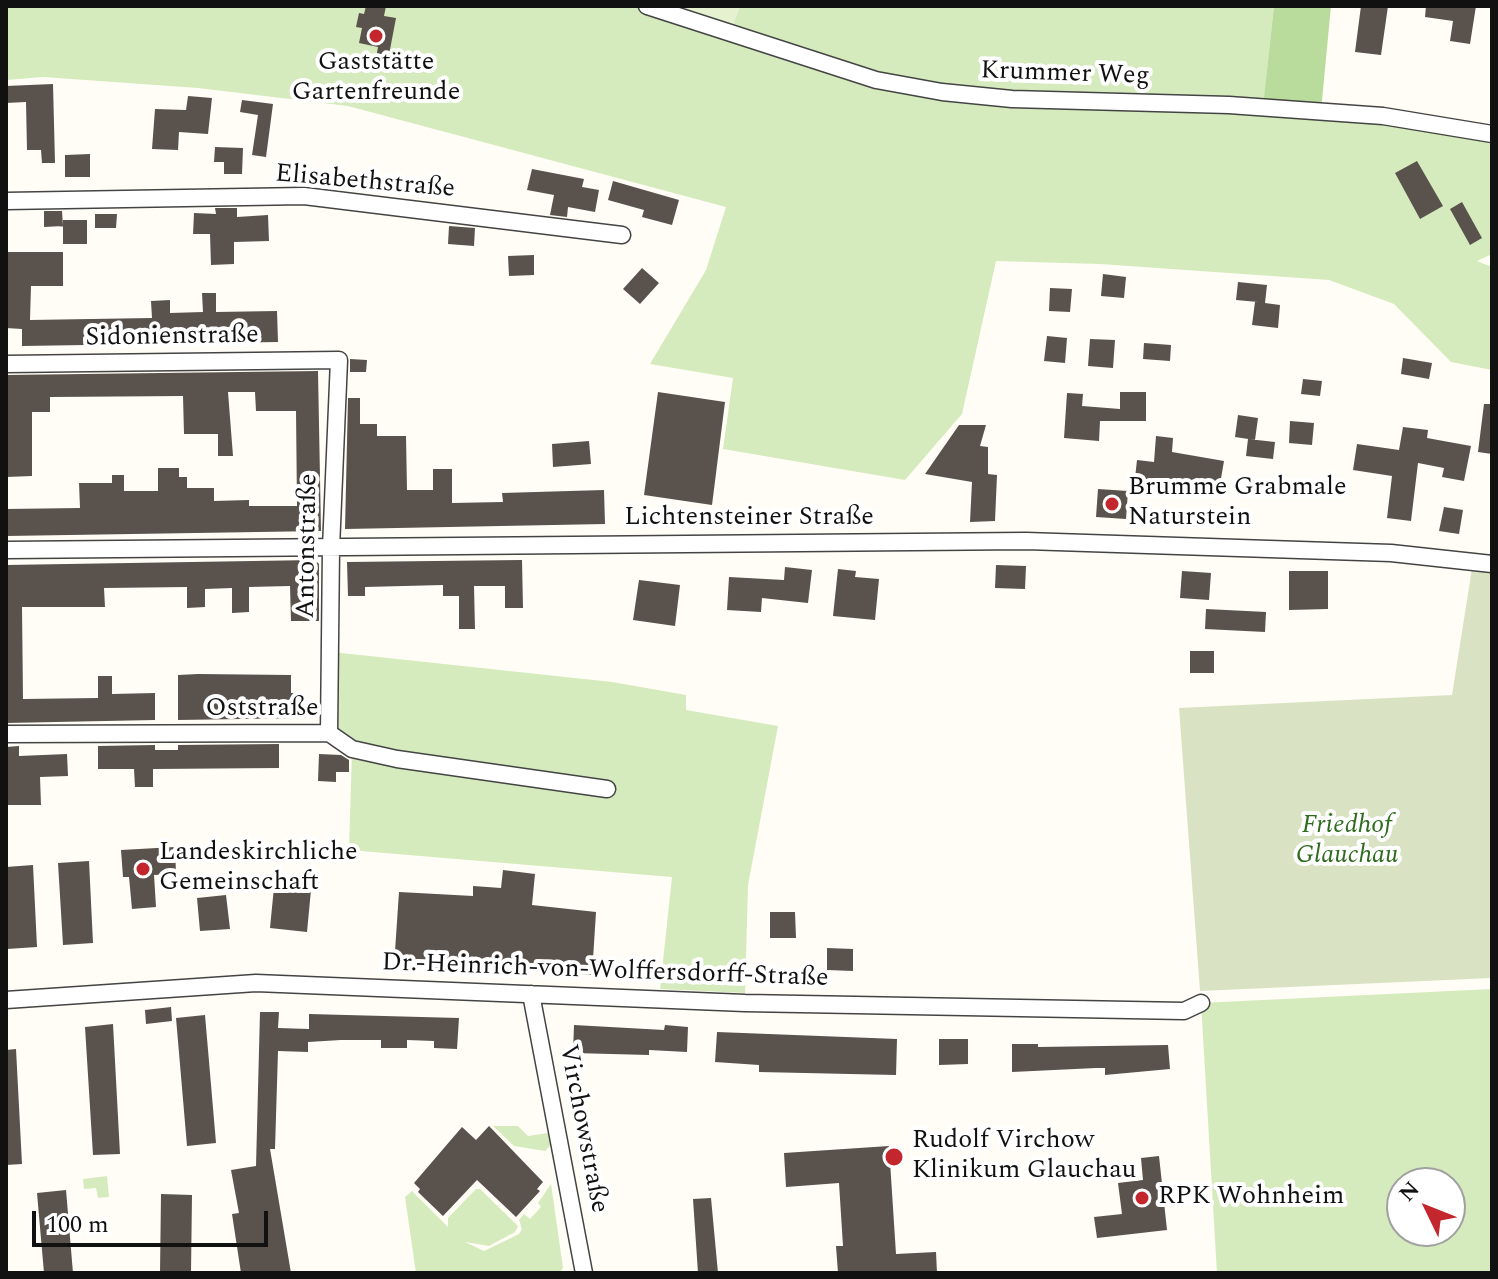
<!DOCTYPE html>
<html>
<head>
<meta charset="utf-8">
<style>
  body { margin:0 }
  #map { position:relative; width:1498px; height:1279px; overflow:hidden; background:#fffdf5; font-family:Spectral,serif }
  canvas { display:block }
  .frame { position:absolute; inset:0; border:8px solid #111; pointer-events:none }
  .north { position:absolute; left:1386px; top:1167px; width:80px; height:80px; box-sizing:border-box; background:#fff; border:2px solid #a0a0a0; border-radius:50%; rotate:313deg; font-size:22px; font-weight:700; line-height:32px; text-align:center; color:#111 }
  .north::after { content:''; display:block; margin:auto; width:28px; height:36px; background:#c4262e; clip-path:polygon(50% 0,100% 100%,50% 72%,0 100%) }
  .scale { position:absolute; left:32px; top:1211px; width:236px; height:36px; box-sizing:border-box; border:4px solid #111; border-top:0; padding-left:10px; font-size:24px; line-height:28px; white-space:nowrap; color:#111; -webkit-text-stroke:6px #fff; paint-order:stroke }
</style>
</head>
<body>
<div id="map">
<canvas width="1498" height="1279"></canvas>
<div class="frame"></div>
<div class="north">N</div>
<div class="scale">100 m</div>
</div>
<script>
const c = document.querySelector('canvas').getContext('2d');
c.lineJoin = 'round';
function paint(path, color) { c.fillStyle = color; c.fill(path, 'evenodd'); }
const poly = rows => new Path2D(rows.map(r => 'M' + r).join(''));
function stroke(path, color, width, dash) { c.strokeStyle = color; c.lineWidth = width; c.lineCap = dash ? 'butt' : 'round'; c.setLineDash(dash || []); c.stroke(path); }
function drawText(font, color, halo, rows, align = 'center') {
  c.font = font + ' Spectral,serif'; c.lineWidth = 8; c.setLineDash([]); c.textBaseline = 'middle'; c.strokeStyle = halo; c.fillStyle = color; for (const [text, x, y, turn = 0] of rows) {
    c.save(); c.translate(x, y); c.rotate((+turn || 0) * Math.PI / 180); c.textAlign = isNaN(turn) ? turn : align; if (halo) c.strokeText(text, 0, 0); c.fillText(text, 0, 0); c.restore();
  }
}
paint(poly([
  [6,6,650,6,729,34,740,6,1274,6,1263,107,1492,134,1492,254,1477,261,1492,267,1492,370,1451,362,1394,304,1329,280,1100,264,996,261,962,414,905,480,723,449,733,378,650,364,706,270,726,207,348,106,198,88,43,77,6,80],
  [332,652,612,682,686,695,686,710,778,726,748,885,745,993,660,989,672,877,349,850,352,749,329,733],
  [1492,989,1492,1273,1217,1273,1201,1003],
  [1402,1183,1450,1183,1450,1231,1402,1231],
  [493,1126,518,1126,528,1136,548,1133,551,1145,545,1151,514,1146],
  [107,1176,109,1197,98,1198,96,1188,84,1189,83,1179],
  [551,1184,563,1268,559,1273,416,1273,405,1197,412,1191,448,1227,448,1218,476,1189,480,1189,518,1226,515,1232,489,1246,465,1242,484,1251,519,1234,522,1229,519,1220,524,1214,530,1219,541,1207,538,1203]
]), '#d5ebbd');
paint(poly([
  [1274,6,1331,6,1321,111,1263,106]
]), '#b9dc9c');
paint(poly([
  [1473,562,1492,565,1492,978,1200,991,1179,708,1452,695]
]), '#d9e3c4');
paint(poly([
  [650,6,740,6,729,34]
]), '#e6f2cf');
paint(poly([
  [366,6,386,6,384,16,396,18,388,60,376,58,378,47,359,43,362,28,356,27,359,13,364,14],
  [1361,6,1388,6,1381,55,1355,52],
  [1426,6,1476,6,1470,44,1450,41,1453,21,1425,17],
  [53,84,55,163,42,163,41,150,27,150,26,102,6,103,6,86],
  [188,96,212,98,208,134,179,132,178,150,152,149,155,109,186,110],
  [242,100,273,104,266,157,252,155,258,115,240,112],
  [215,147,243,148,242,174,224,174,224,162,214,162],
  [90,154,90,177,65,177,65,155],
  [1417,161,1443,206,1420,219,1395,173],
  [532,169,584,179,582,187,599,190,595,212,568,207,567,217,550,215,554,195,527,190],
  [613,181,679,200,672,225,642,217,644,210,608,200],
  [1462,202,1482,238,1470,245,1450,209],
  [215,208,237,208,237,217,268,215,269,241,234,242,234,264,211,265,210,234,193,234,194,213,216,214],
  [44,211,62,211,63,226,44,227],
  [95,214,117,214,116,228,95,228],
  [63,220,87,220,87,244,63,244],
  [449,226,475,228,474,246,448,244],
  [6,252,63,252,63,286,31,286,30,320,152,318,151,301,170,300,170,313,203,312,202,293,216,293,216,312,277,311,278,342,22,346,22,329,6,328],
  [534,255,534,275,509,276,508,256],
  [642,268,659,283,640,304,623,289],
  [1103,274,1126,277,1124,298,1101,296],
  [1238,282,1267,285,1265,303,1280,305,1278,328,1252,325,1255,302,1258,302,1236,300],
  [1050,288,1072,289,1070,312,1049,311],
  [1047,336,1067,338,1065,363,1044,361],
  [1090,339,1115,340,1113,368,1088,366],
  [1144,343,1171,345,1170,361,1143,359],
  [1403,358,1432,363,1429,379,1401,374],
  [350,359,367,360,366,372,350,372],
  [318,371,321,531,6,536,6,509,80,508,79,483,112,483,112,475,124,475,124,491,158,491,158,468,179,468,179,477,187,477,187,488,214,488,214,501,249,500,249,506,297,506,296,411,256,411,255,392,228,392,233,456,218,456,218,434,184,434,183,396,50,397,50,412,32,412,32,476,6,477,6,375],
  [1303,379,1322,381,1320,396,1301,394],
  [658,392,725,402,712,505,644,495],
  [1120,392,1146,392,1146,421,1100,421,1099,441,1064,438,1067,393,1083,394,1082,406,1120,409],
  [348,398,360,398,360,424,377,424,377,436,406,436,407,490,433,490,433,469,452,469,452,503,503,502,502,493,604,490,605,524,345,529],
  [1484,404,1492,404,1492,454,1478,452],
  [1238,415,1258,418,1255,440,1235,437],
  [1290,421,1314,423,1312,445,1289,443],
  [959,425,986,425,980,446,988,447,988,474,997,475,995,521,970,522,972,482,925,474],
  [1403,427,1428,430,1427,438,1471,446,1464,481,1442,477,1444,468,1418,463,1411,521,1387,518,1392,476,1353,470,1357,444,1399,450],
  [1156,436,1173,438,1172,452,1224,461,1219,490,1135,478,1137,460,1154,462],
  [1248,439,1275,442,1273,459,1246,456],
  [589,441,591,464,553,467,552,444],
  [1098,489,1128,491,1126,519,1096,517],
  [1444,507,1463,510,1459,534,1439,531],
  [315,560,319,564,319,621,291,621,290,586,249,587,249,612,232,613,232,588,205,589,205,607,187,608,187,587,104,588,105,607,22,607,23,699,98,698,98,676,112,676,112,694,155,693,155,720,6,723,6,565],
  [522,560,523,608,505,608,505,586,474,586,475,629,459,629,459,596,443,596,443,585,365,587,365,596,348,596,347,562],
  [996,565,1026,566,1025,589,995,588],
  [785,567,812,570,808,603,762,598,761,612,727,610,729,577,784,580],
  [838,569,856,571,855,577,879,579,875,620,833,616],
  [1182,571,1211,573,1209,600,1180,598],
  [1289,571,1328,571,1328,609,1289,610],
  [639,580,680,585,675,626,633,620],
  [1206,609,1266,612,1265,632,1205,629],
  [1190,651,1214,651,1214,673,1190,673],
  [198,674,291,675,291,693,305,693,306,718,178,720,178,675],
  [279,744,279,768,153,769,153,787,135,787,134,769,98,769,98,746,155,745,155,750,178,750,178,745],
  [19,746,19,756,67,754,68,776,40,777,41,805,6,805,6,747],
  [319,754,341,755,349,760,349,772,336,772,336,782,318,781],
  [175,847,176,874,154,875,156,907,132,909,129,877,123,877,121,850],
  [89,861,93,943,63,945,58,863],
  [33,865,37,947,7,949,6,867],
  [503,870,535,874,532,905,596,912,592,975,448,963,448,969,394,966,399,892,473,896,473,886,501,888],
  [274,887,311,890,307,932,270,928],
  [226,895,230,929,200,931,197,898],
  [770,912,795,912,796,938,770,938],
  [827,948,853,949,853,971,827,970],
  [171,1007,172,1021,146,1024,145,1010],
  [260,1012,279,1012,278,1028,309,1029,309,1014,459,1018,457,1049,434,1048,434,1041,407,1040,407,1048,381,1048,381,1040,341,1040,308,1042,308,1052,278,1051,275,1149,270,1149,291,1273,241,1273,232,1214,239,1213,231,1170,256,1166],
  [205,1015,216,1143,187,1146,176,1018],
  [113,1024,120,1154,93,1155,85,1027],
  [574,1025,664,1030,665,1025,688,1027,687,1052,649,1050,649,1055,573,1053],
  [717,1032,897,1039,896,1075,759,1072,759,1065,715,1062],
  [939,1039,968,1039,968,1064,939,1065],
  [1012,1044,1038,1044,1038,1047,1168,1045,1170,1069,1105,1075,1105,1068,1096,1068,1012,1072],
  [16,1049,22,1164,6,1165,6,1050],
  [489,1126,543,1182,537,1189,540,1191,516,1217,477,1180,443,1216,418,1192,420,1189,414,1183,462,1127,476,1140],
  [889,1146,896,1254,936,1252,937,1273,838,1273,836,1246,843,1246,839,1183,786,1187,784,1153],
  [1159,1156,1167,1230,1097,1238,1094,1217,1122,1214,1118,1183,1143,1180,1141,1158],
  [66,1190,73,1273,44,1273,37,1193],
  [161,1194,192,1195,191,1273,160,1273],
  [711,1198,718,1273,698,1273,693,1199]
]), '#5a524d');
const minor = poly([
  [647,6,876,80,942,92,1012,99,1229,105,1383,116,1492,134],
  [6,201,304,196,622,235],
  [6,364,339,360,331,548,329,733],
  [6,550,1026,541,1391,553,1492,564],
  [6,734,329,733,352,749,397,759,607,789],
  [531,994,584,1273],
  [6,1000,256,983,745,1003,1184,1011,1201,1003]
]);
stroke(minor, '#444', 19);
stroke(minor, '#fff', 16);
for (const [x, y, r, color] of [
  [376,36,8,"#c4262e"],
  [1112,504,8,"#c4262e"],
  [143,869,8,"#c4262e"],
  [894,1157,10,"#c4262e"],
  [1142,1198,8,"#c4262e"]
]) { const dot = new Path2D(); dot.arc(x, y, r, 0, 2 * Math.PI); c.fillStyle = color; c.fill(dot); stroke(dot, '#fff', 3); }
drawText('26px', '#111', '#fff', [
  ["Gaststätte",376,64,"center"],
  ["Gartenfreunde",376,94,"center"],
  ["Brumme Grabmale",1128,489],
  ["Naturstein",1128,519],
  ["Landeskirchliche",159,854],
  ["Gemeinschaft",159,884],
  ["Rudolf Virchow",912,1142],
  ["Klinikum Glauchau",912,1172],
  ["RPK Wohnheim",1158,1198]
], 'left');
drawText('26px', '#111', '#fff', [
  ["Krummer Weg",1065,75,2],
  ["Elisabethstraße",365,183,5],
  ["Sidonienstraße",172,338,-1],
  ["Lichtensteiner Straße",749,519],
  ["Antonstraße",309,546,-89],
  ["Oststraße",262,710],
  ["Dr.-Heinrich-von-Wolffersdorff-Straße",605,972,2],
  ["Virchowstraße",582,1129,79]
]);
drawText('italic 26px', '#2f6b1f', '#fff', [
  ["Friedhof",1347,827],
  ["Glauchau",1347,857]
]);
</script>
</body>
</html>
